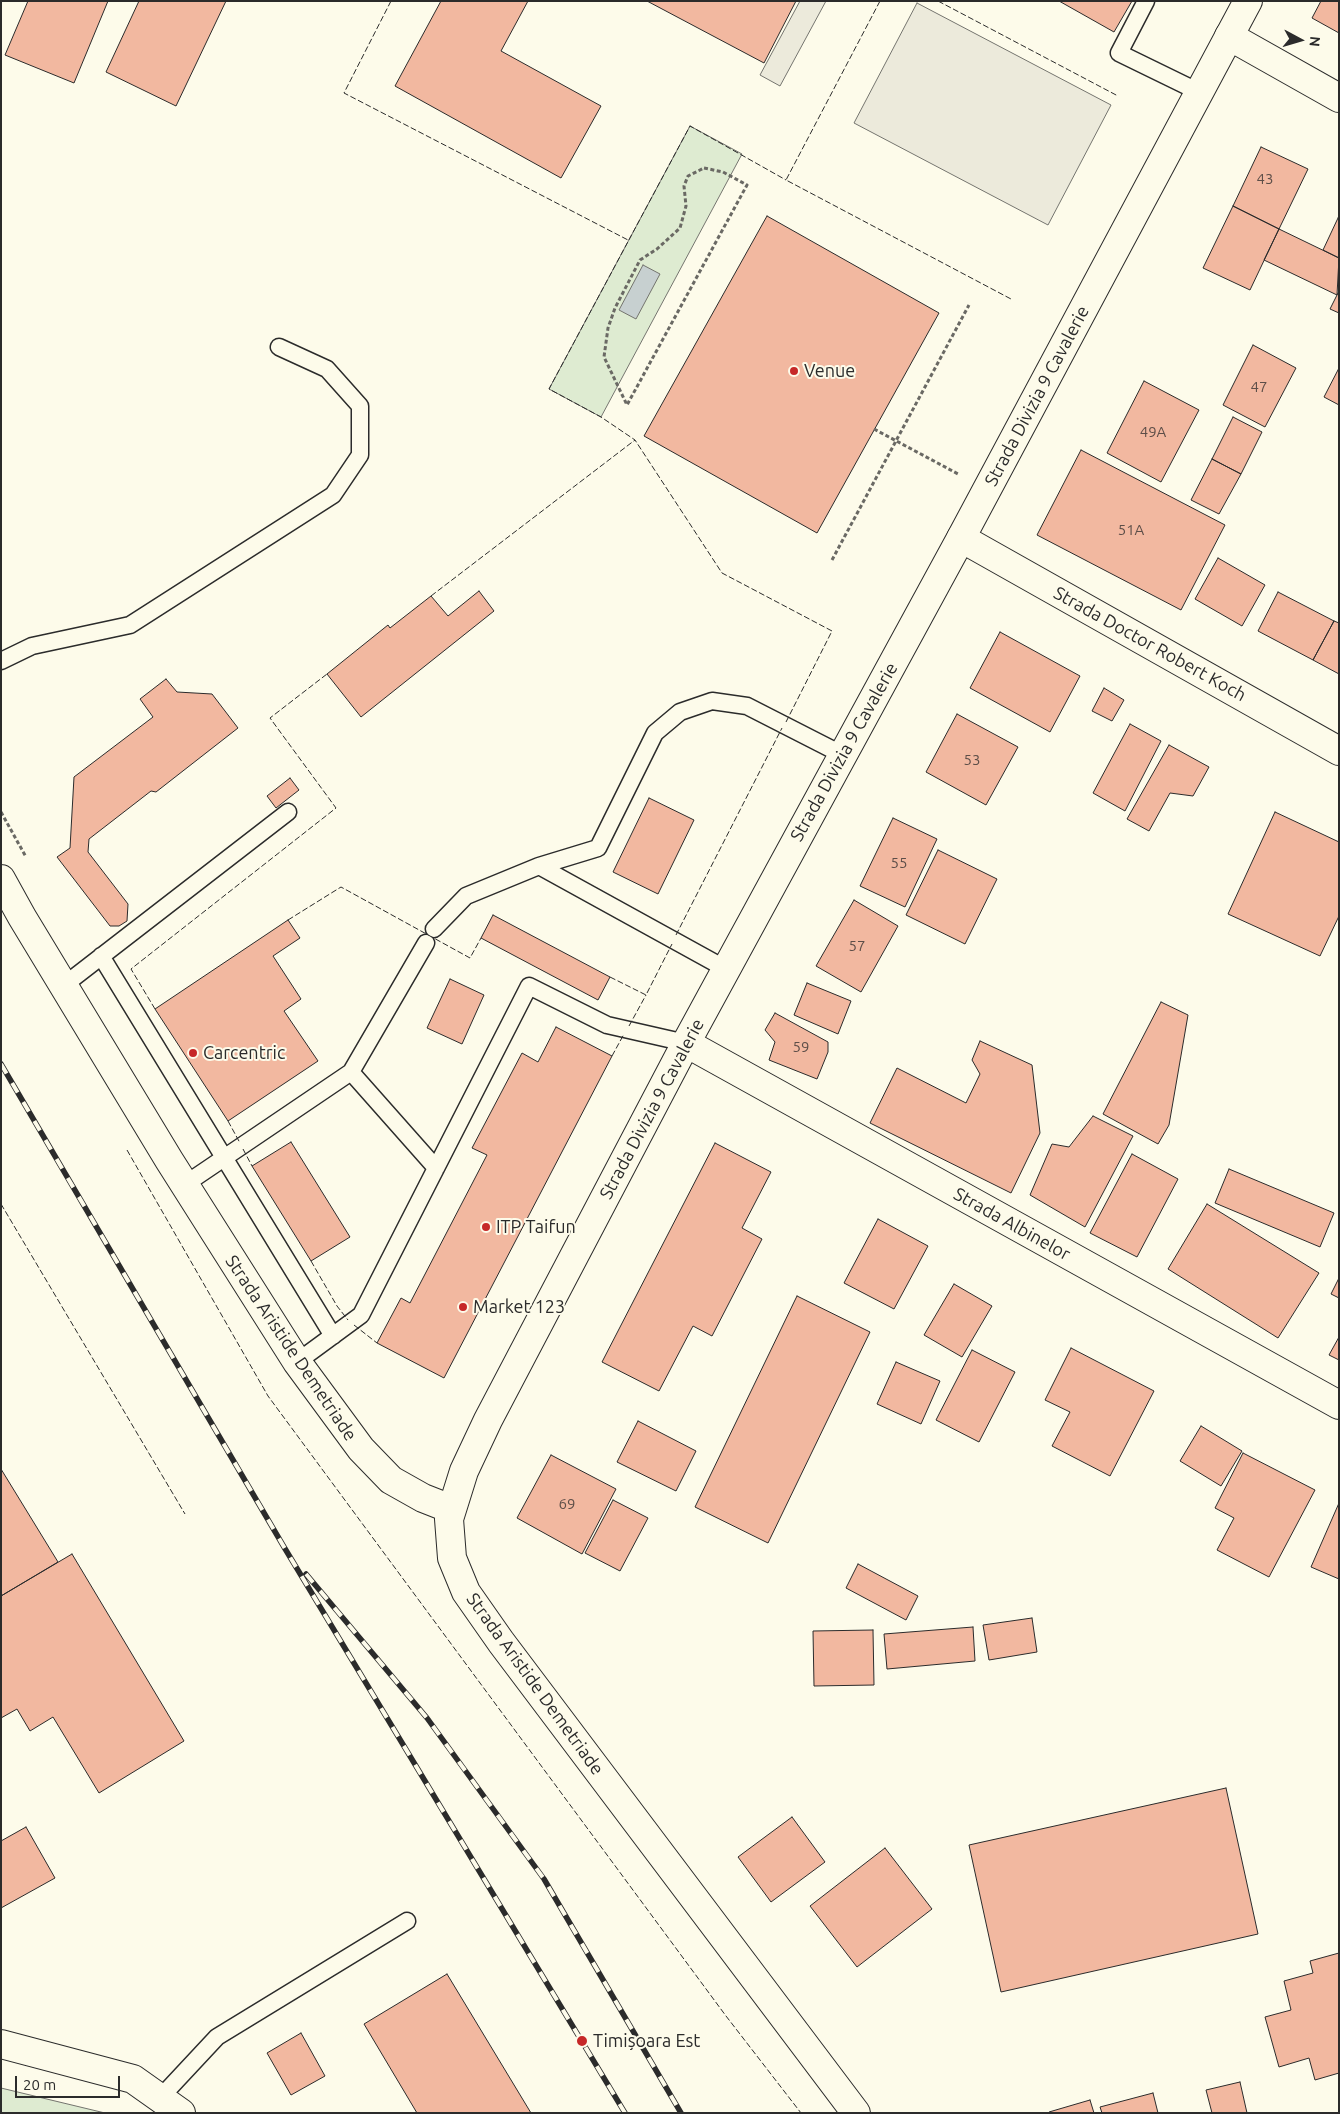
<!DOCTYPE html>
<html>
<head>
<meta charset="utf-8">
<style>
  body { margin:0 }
  #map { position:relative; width:1340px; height:2114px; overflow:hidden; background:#fdfbea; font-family:Ubuntu,sans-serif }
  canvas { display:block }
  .frame { position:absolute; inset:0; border:2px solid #2b2b2b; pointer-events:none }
  .north { position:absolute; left:1275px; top:15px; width:50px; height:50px; -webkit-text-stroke:4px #fdfbea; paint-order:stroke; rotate:96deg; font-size:14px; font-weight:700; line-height:20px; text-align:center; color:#2b2b2b }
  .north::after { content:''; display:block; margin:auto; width:18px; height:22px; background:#2b2b2b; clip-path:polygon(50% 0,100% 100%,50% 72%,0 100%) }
  .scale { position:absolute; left:15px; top:2076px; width:105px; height:22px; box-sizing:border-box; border:2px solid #2b2b2b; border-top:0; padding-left:6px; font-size:15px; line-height:18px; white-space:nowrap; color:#2b2b2b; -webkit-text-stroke:4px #fdfbea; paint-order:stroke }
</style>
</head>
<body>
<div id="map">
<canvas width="1340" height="2114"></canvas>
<div class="frame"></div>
<div class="north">N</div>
<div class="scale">20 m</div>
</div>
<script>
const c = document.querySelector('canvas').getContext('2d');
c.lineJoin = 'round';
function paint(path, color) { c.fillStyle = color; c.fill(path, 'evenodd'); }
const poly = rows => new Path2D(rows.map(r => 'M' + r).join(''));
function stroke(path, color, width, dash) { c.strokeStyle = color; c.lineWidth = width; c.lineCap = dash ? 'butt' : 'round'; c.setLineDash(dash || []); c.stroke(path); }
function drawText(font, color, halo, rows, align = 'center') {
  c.font = font + ' Ubuntu,sans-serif'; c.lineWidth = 4; c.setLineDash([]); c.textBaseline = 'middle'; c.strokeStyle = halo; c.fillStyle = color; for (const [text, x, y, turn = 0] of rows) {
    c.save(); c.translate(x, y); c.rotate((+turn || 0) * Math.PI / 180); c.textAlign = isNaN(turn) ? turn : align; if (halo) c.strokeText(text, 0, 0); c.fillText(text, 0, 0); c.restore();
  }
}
const green = poly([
  [690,126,742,154,601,417,549,389,690,126],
  [1,2088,105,2113,1,2113,1,2088]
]);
paint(green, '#deebd1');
stroke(green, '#74746e', 1);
const parking = poly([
  [800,1,826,1,780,86,760,75,800,1],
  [917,3,1111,105,1048,225,854,123,917,3]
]);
paint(parking, '#eceadb');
stroke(parking, '#74746e', 1);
const water = poly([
  [643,265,660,274,636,319,619,310,643,265]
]);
paint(water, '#c7d0d0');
stroke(water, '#74746e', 1);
const building = poly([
  [28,1,108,1,74,83,5,55,28,1],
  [139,1,226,1,176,106,106,72,139,1],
  [441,1,528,1,501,51,601,106,561,178,395,86,441,1],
  [647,1,796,1,764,63,647,1],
  [1059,1,1132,1,1114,32,1059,1],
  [1321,1,1339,1,1339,33,1312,18,1321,1],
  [1261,147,1308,169,1279,229,1233,206,1261,147],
  [1233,206,1279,229,1250,290,1203,268,1233,206],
  [767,216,939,313,817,533,644,436,767,216],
  [1338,218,1339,219,1339,258,1323,250,1338,218],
  [1279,229,1339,258,1337,295,1264,260,1279,229],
  [1339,291,1339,313,1330,309,1339,291],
  [1253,345,1296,368,1265,427,1223,405,1253,345],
  [1339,368,1339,405,1324,397,1339,368],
  [1144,381,1199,410,1161,482,1107,453,1144,381],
  [1233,417,1262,432,1241,474,1212,459,1233,417],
  [1081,450,1225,525,1181,610,1037,535,1081,450],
  [1212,459,1241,474,1219,514,1191,500,1212,459],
  [1218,558,1265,585,1242,626,1195,599,1218,558],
  [479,591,494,611,361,717,327,674,388,625,390,628,431,596,448,616,479,591],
  [1278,592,1334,621,1313,660,1258,631,1278,592],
  [1334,621,1339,623,1339,674,1313,660,1334,621],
  [1000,632,1080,676,1050,732,970,688,1000,632],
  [166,679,177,692,212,694,238,728,156,792,151,791,89,839,88,852,128,904,127,921,119,926,110,926,57,857,70,848,74,777,153,717,140,699,166,679],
  [1104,688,1124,700,1112,721,1092,711,1104,688],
  [957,714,1018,747,986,805,926,772,957,714],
  [1130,724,1161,741,1125,811,1093,793,1130,724],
  [1169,745,1209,767,1193,796,1170,793,1149,831,1127,819,1169,745],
  [290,778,299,790,276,808,267,796,290,778],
  [649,798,694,820,658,894,613,872,649,798],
  [1275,812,1339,842,1339,916,1320,956,1228,914,1275,812],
  [893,818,937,839,905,907,860,886,893,818],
  [938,850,997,879,965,944,906,915,938,850],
  [854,900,898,926,861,992,816,966,854,900],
  [493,915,610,977,598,1000,481,938,493,915],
  [288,920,300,938,273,956,301,999,284,1011,318,1061,228,1121,155,1009,288,920],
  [450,979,484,995,462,1044,427,1028,450,979],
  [807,983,851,1001,838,1034,794,1015,807,983],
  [1161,1002,1188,1015,1169,1125,1158,1144,1103,1114,1161,1002],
  [775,1013,828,1042,828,1052,817,1079,769,1060,775,1042,765,1030,775,1013],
  [556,1027,612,1056,444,1378,377,1343,401,1298,410,1303,487,1155,472,1148,522,1053,538,1062,556,1027],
  [980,1041,1032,1065,1040,1133,1011,1193,870,1123,897,1068,966,1103,980,1074,972,1060,980,1041],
  [1093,1116,1133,1136,1085,1227,1030,1195,1052,1144,1069,1147,1093,1116],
  [291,1142,350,1237,311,1261,252,1166,291,1142],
  [715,1143,771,1172,742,1228,762,1239,712,1336,693,1326,659,1391,602,1362,715,1143],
  [1132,1154,1178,1179,1137,1257,1090,1233,1132,1154],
  [1229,1169,1334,1213,1320,1247,1215,1203,1229,1169],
  [1207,1204,1319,1273,1278,1338,1168,1269,1207,1204],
  [878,1219,928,1246,894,1309,844,1283,878,1219],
  [1339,1278,1339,1298,1331,1294,1339,1278],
  [954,1284,992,1306,962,1357,924,1335,954,1284],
  [797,1296,870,1332,768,1543,695,1507,797,1296],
  [1339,1337,1339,1360,1329,1355,1339,1337],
  [1071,1348,1154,1391,1110,1476,1052,1446,1070,1412,1045,1400,1071,1348],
  [972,1350,1015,1372,979,1442,936,1420,972,1350],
  [896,1362,940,1381,921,1424,877,1404,896,1362],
  [638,1421,696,1451,676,1491,617,1462,638,1421],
  [1201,1426,1242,1451,1221,1486,1180,1461,1201,1426],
  [1243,1453,1315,1490,1269,1577,1217,1550,1234,1518,1215,1508,1243,1453],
  [551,1455,616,1489,582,1554,517,1518,551,1455],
  [1,1469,58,1562,1,1596,1,1469],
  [613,1500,648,1518,620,1571,585,1553,613,1500],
  [1339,1503,1339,1579,1311,1567,1339,1503],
  [72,1554,184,1741,99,1793,53,1717,30,1731,17,1709,1,1718,1,1596,72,1554],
  [858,1564,918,1596,906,1620,846,1588,858,1564],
  [1032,1618,1037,1652,989,1660,983,1625,1032,1618],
  [973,1627,975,1661,887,1669,884,1634,973,1627],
  [873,1630,874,1685,814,1686,813,1631,873,1630],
  [1226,1788,1258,1934,1001,1992,969,1845,1226,1788],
  [792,1817,825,1862,771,1902,738,1857,792,1817],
  [26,1827,55,1878,1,1908,1,1841,26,1827],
  [885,1848,932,1909,857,1967,810,1906,885,1848],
  [1339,1953,1339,2073,1315,2080,1309,2058,1279,2067,1265,2017,1291,2010,1284,1981,1313,1973,1310,1961,1339,1953],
  [447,1974,531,2113,417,2113,364,2024,447,1974],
  [301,2033,325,2076,291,2095,267,2053,301,2033],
  [1240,2082,1247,2113,1212,2113,1206,2090,1240,2082],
  [1153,2093,1158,2113,1102,2113,1100,2107,1153,2093],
  [1090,2100,1094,2113,1049,2113,1049,2112,1090,2100]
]);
paint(building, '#f2b8a0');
stroke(building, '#2b2b2b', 1);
const lane = poly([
  [1146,1,1119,53,1199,92],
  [1,661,32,646,130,625,333,495,360,455,360,406,327,369,279,347],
  [539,866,726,969],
  [434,929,466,896,539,866,598,848,655,733,680,712,712,701,747,706,843,755],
  [101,956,333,1336],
  [63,986,288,812],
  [351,1072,436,1168],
  [184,1185,351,1072,426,943],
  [297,1362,361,1315,529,986,607,1025,686,1043],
  [161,2097,217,2037,407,1921]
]);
const street = poly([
  [1229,36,1339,98],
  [961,538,1339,751],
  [686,1043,1339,1405],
  [1,2044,133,2079,181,2113]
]);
const secondary = poly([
  [1,879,22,917,169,1160,297,1362,361,1449,391,1480,423,1498,451,1509]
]);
const primary = poly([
  [856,2113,501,1642,466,1592,452,1558,449,1519,464,1471,488,1420,686,1043,961,538,1248,1]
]);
stroke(lane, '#2b2b2b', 19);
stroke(street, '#2b2b2b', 30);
stroke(secondary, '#2b2b2b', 30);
stroke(primary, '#2b2b2b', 30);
stroke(poly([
  [704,168,723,172,747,185,627,405,604,357,608,328,615,308,640,260,657,249,680,228,686,206,684,186,688,176,704,168],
  [874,429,960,475],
  [832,560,969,305],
  [1,812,26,857]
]), '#6a6964', 3, [4, 2.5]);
stroke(lane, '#fdfbea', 16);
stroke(street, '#fdfbea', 28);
stroke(secondary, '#fdfbea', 28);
stroke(primary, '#fdfbea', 28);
const rail = poly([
  [1,1064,284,1547,625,2113],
  [306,1574,427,1718,544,1879,681,2113]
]);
stroke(rail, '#2b2b2b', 5.5);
stroke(rail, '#fdfbea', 4, [11]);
stroke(poly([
  [391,1,344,93,628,240],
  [880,1,786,180,1011,299],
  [938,1,1118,96],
  [431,596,635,440],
  [786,722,832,631,722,573,635,440,601,417,549,389,690,126,786,180],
  [288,920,341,887,470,958,481,938],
  [676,935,782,728],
  [610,977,646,995,672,944],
  [155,1009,131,969,336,808,270,718,327,674],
  [629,1026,646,995],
  [612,1056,624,1034],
  [228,1121,240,1143],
  [243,1149,252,1166],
  [127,1150,268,1396,726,2016,801,2113],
  [1,1204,185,1514],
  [311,1261,337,1306,348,1320],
  [354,1325,377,1343]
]), '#2b2b2b', 1, [6, 2.5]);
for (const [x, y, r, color] of [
  [794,371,5,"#c62828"],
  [193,1053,5,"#c62828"],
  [486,1227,5,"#c62828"],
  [463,1307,5,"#c62828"],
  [582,2041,6,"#c62828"]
]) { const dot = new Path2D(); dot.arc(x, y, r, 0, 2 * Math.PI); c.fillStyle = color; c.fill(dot); stroke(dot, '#fdfbea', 2); }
drawText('15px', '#5d4e48', null, [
  ["43",1265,179],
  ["47",1259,387],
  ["49A",1153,432],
  ["51A",1131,530],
  ["53",972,760],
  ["55",899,863],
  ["57",857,946],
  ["59",801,1047],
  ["69",567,1504]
]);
drawText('18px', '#2b2b2b', '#fdfbea', [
  ["Venue",804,371],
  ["Carcentric",203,1053],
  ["ITP Taifun",496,1227],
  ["Market 123",473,1307],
  ["Timișoara Est",593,2041]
], 'left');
drawText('18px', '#2b2b2b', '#fdfbea', [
  ["Strada Divizia 9 Cavalerie",1037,396,-62],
  ["Strada Doctor Robert Koch",1150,644,29],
  ["Strada Divizia 9 Cavalerie",844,752,-61],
  ["Strada Divizia 9 Cavalerie",652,1109,-62],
  ["Strada Albinelor",1012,1224,29],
  ["Strada Aristide Demetriade",291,1348,56],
  ["Strada Aristide Demetriade",535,1684,54]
]);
</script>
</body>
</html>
